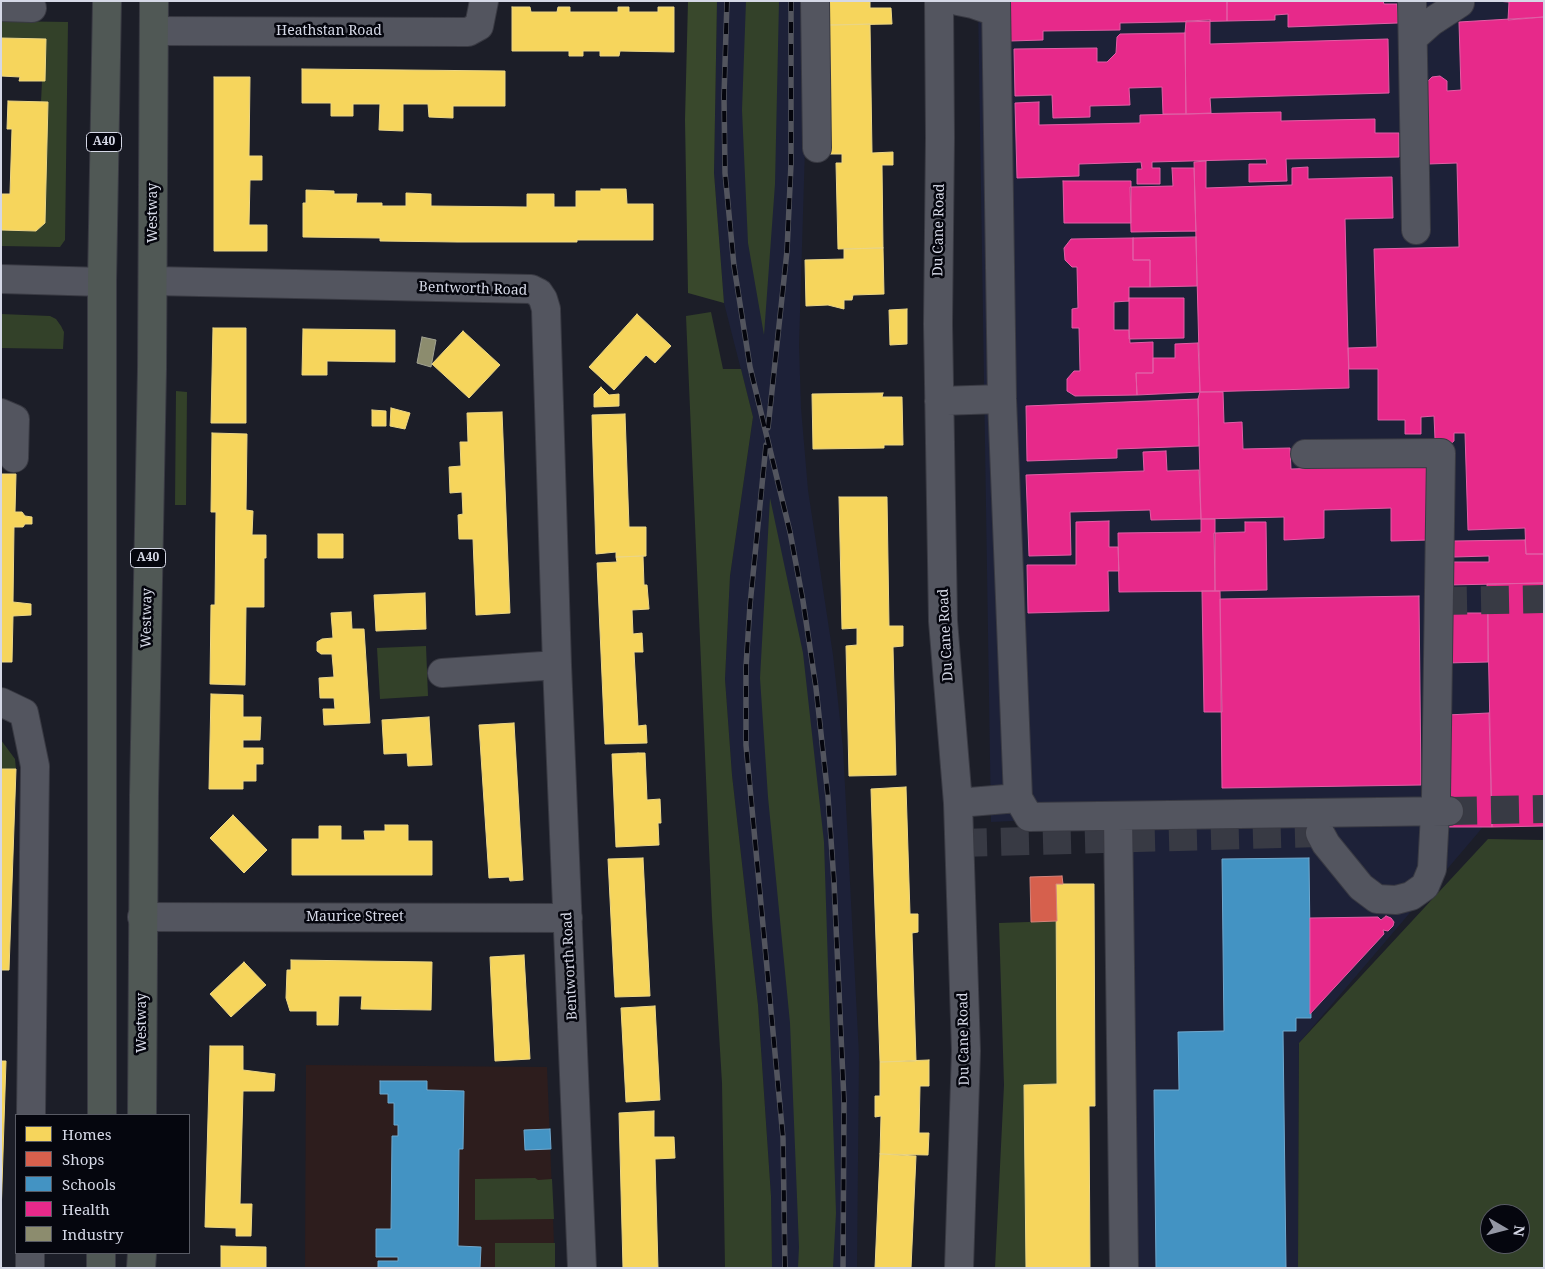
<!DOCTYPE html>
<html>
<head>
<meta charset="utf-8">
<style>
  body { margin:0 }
  #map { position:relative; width:1545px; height:1269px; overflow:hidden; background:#1c1e28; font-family:"Noto Serif",serif }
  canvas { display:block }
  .frame { position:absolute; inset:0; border:2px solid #d5d8e6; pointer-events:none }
  .legend { position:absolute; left:15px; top:1114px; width:175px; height:140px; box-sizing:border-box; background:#05060e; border:1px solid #585a64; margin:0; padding:6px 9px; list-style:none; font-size:15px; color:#d5d8e6 }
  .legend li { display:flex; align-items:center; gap:10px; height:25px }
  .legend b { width:25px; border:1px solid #585a64 }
  .north { position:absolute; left:1480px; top:1204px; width:50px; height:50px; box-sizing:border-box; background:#05060e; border:1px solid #585a64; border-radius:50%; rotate:98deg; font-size:14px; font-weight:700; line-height:20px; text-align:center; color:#d5d8e6 }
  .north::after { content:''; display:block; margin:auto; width:18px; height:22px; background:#9497a4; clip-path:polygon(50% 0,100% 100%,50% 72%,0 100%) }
</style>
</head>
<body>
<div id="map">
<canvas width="1545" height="1269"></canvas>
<div class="frame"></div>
<ul class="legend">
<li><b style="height:14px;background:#f6d55c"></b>Homes</li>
<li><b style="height:14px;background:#d6604d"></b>Shops</li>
<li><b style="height:14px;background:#4393c3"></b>Schools</li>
<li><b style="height:14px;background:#e7298a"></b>Health</li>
<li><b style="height:14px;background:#8c8c6e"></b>Industry</li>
</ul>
<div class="north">N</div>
</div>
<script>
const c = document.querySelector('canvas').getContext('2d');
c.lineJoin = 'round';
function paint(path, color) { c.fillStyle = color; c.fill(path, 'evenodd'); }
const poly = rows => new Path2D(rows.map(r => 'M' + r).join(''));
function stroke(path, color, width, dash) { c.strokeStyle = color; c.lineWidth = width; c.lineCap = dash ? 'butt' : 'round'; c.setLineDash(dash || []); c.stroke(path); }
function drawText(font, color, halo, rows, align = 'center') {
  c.font = font + ' "Noto Serif",serif'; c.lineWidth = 5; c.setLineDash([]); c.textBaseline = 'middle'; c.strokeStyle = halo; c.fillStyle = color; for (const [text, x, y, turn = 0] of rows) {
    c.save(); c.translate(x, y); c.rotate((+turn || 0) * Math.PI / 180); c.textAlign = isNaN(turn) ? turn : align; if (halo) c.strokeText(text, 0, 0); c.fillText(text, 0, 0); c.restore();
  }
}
paint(poly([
  [717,1,802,1,805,148,799,345,801,408,808,490,833,655,843,748,859,1055,857,1268,772,1268,771,1196,758,1005,732,775,725,679,730,576,753,417,724,303,714,173],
  [978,1,1544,1,1544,827,1483,827,1299,1043,1298,1268,1121,1268,1118,816,991,822]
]), '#1d2138');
paint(poly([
  [306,1065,547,1067,555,1268,305,1268]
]), '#2d1d1d');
paint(poly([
  [746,1,779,1,775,184,764,335,748,243,742,110],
  [1,21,68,22,65,240,60,247,1,246,1,230,36,231,45,223,48,102,41,102,42,81,45,81,1,38],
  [711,312,723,369,741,369,753,417,730,576,725,679,732,775,758,1005,771,1196,772,1268,725,1268,722,1083,712,917,686,316],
  [1,314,50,316,56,319,61,326,64,332,63,349,1,348],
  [176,391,187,392,186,505,175,505],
  [770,498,803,653,824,842,836,1213,833,1268,798,1268,799,1247,790,1023,768,797,760,678],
  [426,646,428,696,380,699,377,648],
  [1,740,15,759,16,769,1,769],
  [1488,839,1544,840,1544,1268,1298,1268,1299,1043],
  [1490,1214,1520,1214,1520,1244,1490,1244],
  [1057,921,1057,1084,1024,1085,1031,1268,995,1268,1004,1085,999,923],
  [535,1178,538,1180,552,1179,554,1219,475,1220,475,1179],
  [495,1243,555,1243,555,1268,495,1268]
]), '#334129');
paint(poly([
  [688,1,717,1,714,173,724,303,688,293,685,120]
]), '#39482c');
const homes = poly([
  [828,1,870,1,870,8,891,8,892,24,828,25,828,1],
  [512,7,530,7,531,12,557,12,558,7,570,7,570,12,618,12,618,7,629,7,629,12,658,12,658,7,674,7,674,52,620,51,619,56,600,56,600,51,583,51,583,56,569,56,569,51,512,51,512,7],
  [870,24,872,153,893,152,893,165,882,165,883,248,838,249,836,163,842,163,842,154,824,154,828,25,870,24],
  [1,38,46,39,45,81,19,81,20,77,1,76,1,38],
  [302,69,505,71,505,106,453,106,453,118,429,117,428,104,403,104,403,131,379,130,380,104,353,104,353,116,331,116,331,103,302,103,302,69],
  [214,77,250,77,249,156,262,156,262,180,250,180,249,225,267,225,267,251,214,251,214,77],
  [8,101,48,102,45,223,36,231,1,230,1,194,10,194,12,129,7,129,8,101],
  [601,189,626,189,627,204,653,204,653,240,577,240,577,242,457,242,380,241,380,238,303,237,303,203,306,203,306,190,334,191,334,194,357,194,356,203,382,203,382,206,406,206,406,193,431,194,431,206,527,207,527,194,554,194,554,207,576,207,576,191,601,191,601,189],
  [883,248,884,294,853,295,852,300,844,300,844,309,828,305,806,306,805,260,844,259,844,249,883,248],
  [907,309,907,344,890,345,889,310,907,309],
  [637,314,671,346,655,363,646,355,614,390,589,367,637,314],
  [213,328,246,328,246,423,211,423,213,328],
  [303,329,395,330,395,362,327,361,327,375,302,375,303,329],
  [463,331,500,365,469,398,432,364,463,331],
  [601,387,609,395,619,394,619,406,594,407,594,394,601,387],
  [883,393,882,397,902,397,903,445,884,445,884,448,813,449,812,394,883,393],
  [391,408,410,413,405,429,390,426,391,408],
  [372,410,386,411,386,426,372,426,372,410],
  [502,412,510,613,476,615,473,539,459,539,458,515,463,514,462,492,450,493,449,467,461,466,460,442,468,442,467,413,502,412],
  [625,414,629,527,646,527,646,556,616,557,616,552,596,554,592,415,625,414],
  [212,433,247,434,246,510,253,511,252,535,266,535,266,558,264,558,264,607,246,607,245,685,210,684,211,605,215,605,216,512,211,512,212,433],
  [1,474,16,474,15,512,22,512,25,516,32,517,32,524,25,524,23,527,14,527,13,602,31,604,31,615,13,616,12,662,1,662,1,474],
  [839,497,887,497,889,626,903,626,903,646,893,647,896,775,849,776,846,646,857,645,857,628,842,629,839,497],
  [318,534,343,534,343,558,318,558,318,534],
  [643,556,644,585,647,585,649,609,632,610,633,634,642,633,643,652,634,652,638,726,646,725,647,743,605,744,597,563,617,562,616,557,643,556],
  [425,593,426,629,376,631,374,595,425,593],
  [351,612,352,629,364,629,370,723,324,725,323,709,335,709,334,698,320,698,319,678,334,677,332,654,321,654,317,651,317,642,322,639,333,638,331,613,351,612],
  [211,694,243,695,243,717,261,717,260,740,243,740,243,748,263,748,263,764,256,764,256,781,243,781,243,789,209,789,211,694],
  [429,717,432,765,408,766,407,753,384,754,382,720,429,717],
  [514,723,523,880,510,881,509,877,489,878,479,725,514,723],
  [638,753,645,753,647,800,660,799,661,823,658,823,659,845,616,847,612,754,638,753],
  [1,769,16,769,9,970,1,970,1,769],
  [906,787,910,914,918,914,918,932,912,933,916,1061,880,1062,871,789,906,787],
  [233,815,267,850,244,873,210,838,233,815],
  [385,825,408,825,408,841,432,841,432,875,292,875,292,839,319,839,319,826,341,826,341,840,365,840,364,831,385,831,385,825],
  [643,858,650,996,615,997,608,859,643,858],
  [1056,884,1094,884,1095,1106,1089,1106,1090,1268,1026,1268,1024,1085,1057,1084,1056,884],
  [524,955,530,1059,495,1061,490,957,524,955],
  [291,960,432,962,431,1010,361,1009,362,996,339,996,338,1025,317,1025,317,1011,290,1011,286,998,287,970,291,970,291,960],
  [244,962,266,985,231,1017,210,994,244,962],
  [655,1006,660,1100,626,1102,621,1008,655,1006],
  [210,1046,243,1046,243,1070,275,1074,274,1091,243,1091,240,1204,252,1204,251,1236,236,1236,236,1228,205,1227,210,1046],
  [929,1060,929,1086,920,1086,919,1133,929,1133,928,1155,880,1154,881,1116,875,1117,875,1096,880,1096,880,1062,929,1060],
  [1,1061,6,1061,1,1215,1,1061],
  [654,1111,654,1137,674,1137,675,1158,655,1159,658,1268,623,1268,619,1113,654,1111],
  [880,1154,916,1156,911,1268,875,1268,880,1154],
  [221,1246,266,1247,266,1268,221,1268,221,1246]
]);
paint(homes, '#f6d55c');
stroke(homes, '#ecd685', 1);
const shops = poly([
  [1062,876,1063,884,1056,884,1057,921,1031,922,1030,877,1062,876]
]);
paint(shops, '#d6604d');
stroke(shops, '#d6847b', 1);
const schools = poly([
  [1309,858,1311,1018,1296,1018,1296,1031,1283,1031,1286,1268,1156,1268,1154,1090,1179,1090,1178,1032,1224,1031,1222,859,1309,858],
  [380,1081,427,1081,427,1090,464,1091,463,1149,459,1149,458,1246,481,1247,480,1268,378,1268,378,1261,398,1261,398,1257,376,1257,376,1229,391,1229,392,1136,398,1136,398,1125,394,1125,394,1103,388,1103,388,1094,380,1094,380,1081],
  [550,1129,551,1149,525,1150,524,1130,550,1129]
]);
paint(schools, '#4393c3');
stroke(schools, '#6fa8ce', 1);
const health = poly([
  [1010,1,1227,1,1227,21,1120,23,1120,30,1043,31,1043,40,1010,41,1010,1],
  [1227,1,1383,1,1384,4,1397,4,1398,23,1288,27,1288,14,1275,15,1275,20,1227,21,1227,1],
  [1496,1,1544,1,1544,17,1508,20,1509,2,1496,1],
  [1544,17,1544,554,1526,554,1525,528,1468,530,1465,433,1454,433,1454,441,1449,445,1438,444,1435,439,1434,416,1421,417,1421,434,1405,434,1405,420,1378,420,1378,369,1349,369,1348,348,1377,347,1374,249,1459,247,1457,163,1428,164,1426,83,1432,77,1440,76,1447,81,1447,91,1461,90,1459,22,1544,17],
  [1210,20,1210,44,1388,39,1389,93,1210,98,1211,113,1186,114,1185,33,1186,21,1210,20],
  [1185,33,1186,114,1163,114,1162,87,1129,88,1130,105,1090,106,1090,117,1053,118,1052,95,1015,96,1014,49,1097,48,1097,62,1107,62,1116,53,1117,37,1120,34,1185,33],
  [1039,102,1039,125,1140,123,1140,115,1281,112,1281,121,1375,119,1375,133,1399,133,1399,157,1286,159,1287,181,1249,182,1249,164,1267,164,1266,159,1152,162,1152,168,1160,168,1160,184,1137,184,1137,169,1142,169,1141,162,1079,164,1079,176,1017,178,1015,103,1039,102],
  [1206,161,1206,188,1292,185,1292,168,1308,167,1308,179,1392,177,1393,218,1345,219,1349,388,1200,392,1194,162,1206,161],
  [1172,168,1194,168,1196,231,1131,232,1130,187,1173,186,1172,168],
  [1063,181,1131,181,1131,223,1064,223,1063,181],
  [1196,237,1197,286,1150,287,1150,260,1133,260,1133,238,1196,237],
  [1133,238,1133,260,1150,260,1150,287,1129,287,1129,301,1114,302,1114,330,1129,330,1130,343,1153,342,1153,373,1136,373,1137,395,1075,396,1067,391,1067,379,1074,371,1080,371,1079,328,1072,328,1072,309,1078,308,1077,267,1072,267,1065,260,1064,248,1071,239,1133,238],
  [1129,298,1184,298,1184,338,1129,339,1129,298],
  [1198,343,1200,392,1137,395,1136,373,1153,373,1153,358,1175,358,1175,344,1198,343],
  [1200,392,1223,392,1224,423,1242,422,1243,449,1290,448,1291,469,1427,465,1429,540,1391,541,1391,508,1324,510,1324,538,1284,540,1284,517,1201,519,1198,399,1200,392],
  [1198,399,1199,446,1117,449,1117,458,1027,461,1026,406,1198,399],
  [1166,451,1167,471,1199,470,1201,519,1151,520,1150,510,1070,512,1071,555,1029,556,1026,475,1144,471,1143,452,1166,451],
  [1201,519,1215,519,1215,591,1119,592,1118,533,1201,532,1201,519],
  [1109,521,1109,547,1118,547,1119,571,1108,571,1109,611,1028,613,1027,565,1076,565,1076,522,1109,521],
  [1245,522,1266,522,1267,590,1215,591,1214,533,1245,532,1245,522],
  [1525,540,1526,554,1544,554,1544,583,1448,585,1447,562,1489,562,1489,556,1454,557,1454,541,1525,540],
  [1544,583,1544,826,1492,827,1487,584,1544,583],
  [1202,591,1220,591,1222,712,1204,712,1202,591],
  [1419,596,1421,785,1222,788,1220,599,1419,596],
  [1446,613,1488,613,1488,662,1446,663,1446,613],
  [1489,713,1492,827,1449,827,1447,715,1489,713],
  [1386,916,1391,918,1394,922,1393,926,1388,931,1383,930,1384,934,1310,1014,1310,918,1378,917,1381,920,1386,916]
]);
paint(health, '#e7298a');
stroke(health, '#e25ea6', 1);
const industry = poly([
  [422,337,436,340,431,367,417,363,422,337]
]);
paint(industry, '#8c8c6e');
stroke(industry, '#a2a392', 1);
stroke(poly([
  [1439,601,1544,599],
  [1449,811,1544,809],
  [959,843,1320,833]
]), '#383a44', 28, [28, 14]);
const minor = poly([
  [815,1,817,148],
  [939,1,940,138,938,324,943,621,958,803,966,1051,959,1268],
  [958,1,973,4,996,12],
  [996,1,1002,399,1018,798],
  [1412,1,1416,230],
  [1,7,32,8],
  [154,31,468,32,479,26,484,1],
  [1413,38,1431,22,1460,3],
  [1,279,102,282],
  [153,281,531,289,539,293,543,299,546,309,557,665,582,1268],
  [939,401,1002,399],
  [1,413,15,419,14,458],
  [1305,454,1441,453,1436,796,1432,869,1425,886,1411,896,1396,900,1377,899,1361,887,1326,844,1320,833],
  [442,673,557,665],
  [1,702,24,713,35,766,31,1115],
  [958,803,1018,798,1029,817,1449,811],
  [1118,816,1124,1268],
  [142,917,568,918],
  [30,1268,30,1253]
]);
const highway = poly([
  [102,1115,102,282,107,1],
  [142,1115,144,795,152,369,154,1],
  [101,1268,101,1253],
  [141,1268,142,1253]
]);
stroke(minor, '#393a43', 30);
stroke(highway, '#393a43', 30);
stroke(minor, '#53555f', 28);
stroke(highway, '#505855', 28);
const rail = poly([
  [727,1,724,96,725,173,734,266,750,367,790,532,803,601,816,688,828,797,834,882,844,1101,843,1268],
  [768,428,787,251,791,164,791,1],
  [766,445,750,605,746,667,746,745,783,1138,785,1268]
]);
stroke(rail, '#53555e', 5.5);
stroke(rail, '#05060e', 4, [11]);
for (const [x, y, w] of [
  [104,142,35],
  [148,558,35]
]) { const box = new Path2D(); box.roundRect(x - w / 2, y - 9.5, w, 19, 4); c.fillStyle = '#05060e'; c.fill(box); stroke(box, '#d5d8e6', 1); }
drawText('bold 12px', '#d5d8e6', null, [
  ["A40",104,142],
  ["A40",148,558]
]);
drawText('14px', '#d5d8e6', '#05060e', [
  ["Heathstan Road",329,31],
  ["Westway",153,213,-90],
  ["Du Cane Road",939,230,-89],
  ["Bentworth Road",473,289,2],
  ["Westway",147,618,-89],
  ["Du Cane Road",946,635,-93],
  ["Maurice Street",355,917],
  ["Bentworth Road",570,966,-93],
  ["Westway",142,1023,-90],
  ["Du Cane Road",964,1039,-91]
]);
</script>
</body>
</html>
